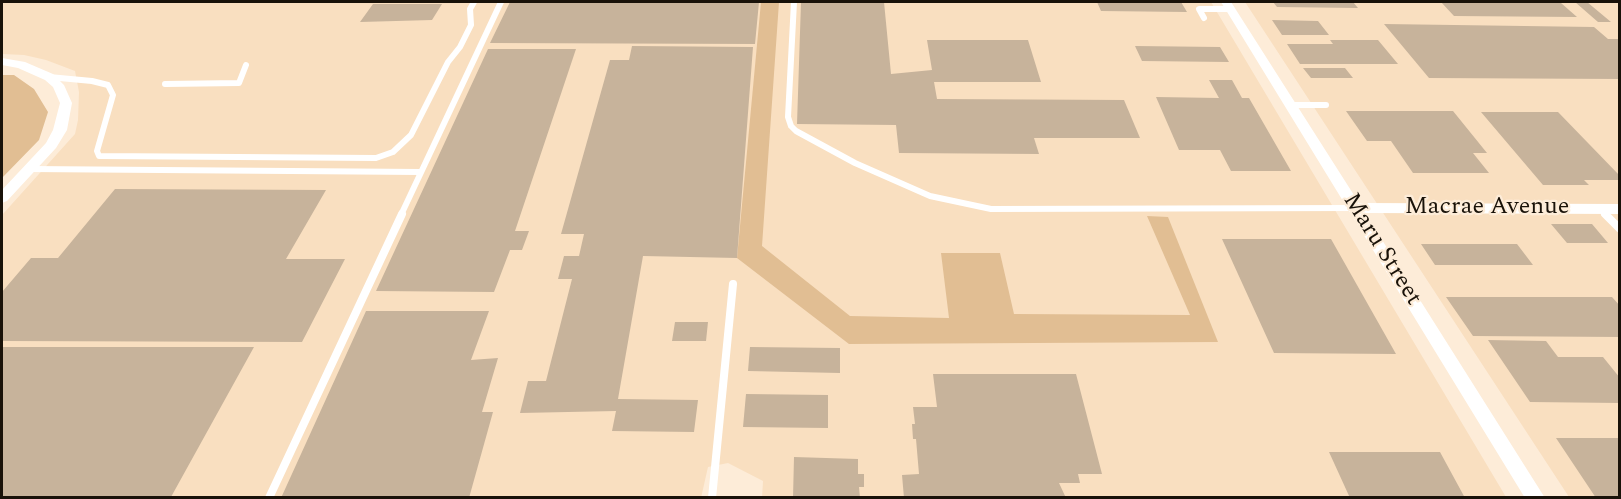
<!DOCTYPE html>
<html>
<head>
<meta charset="utf-8">
<style>
  body { margin:0 }
  #map { position:relative; width:1621px; height:499px; overflow:hidden; background:#fdecd8; font-family:Spectral,serif }
  canvas { display:block }
  .frame { position:absolute; inset:0; border:3px solid #191209; pointer-events:none }
</style>
</head>
<body>
<div id="map">
<canvas width="1621" height="499"></canvas>
<div class="frame"></div>
</div>
<script>
const c = document.querySelector('canvas').getContext('2d');
c.lineJoin = 'round';
function paint(path, color) { c.fillStyle = color; c.fill(path, 'evenodd'); }
const poly = rows => new Path2D(rows.map(r => 'M' + r).join(''));
function stroke(path, color, width, dash) { c.strokeStyle = color; c.lineWidth = width; c.lineCap = dash ? 'butt' : 'round'; c.setLineDash(dash || []); c.stroke(path); }
function drawText(font, color, halo, rows, align = 'center') {
  c.font = font + ' Spectral,serif'; c.lineWidth = 4.5; c.setLineDash([]); c.textBaseline = 'middle'; c.strokeStyle = halo; c.fillStyle = color; for (const [text, x, y, turn = 0] of rows) {
    c.save(); c.translate(x, y); c.rotate((+turn || 0) * Math.PI / 180); c.textAlign = isNaN(turn) ? turn : align; if (halo) c.strokeText(text, 0, 0); c.fillText(text, 0, 0); c.restore();
  }
}
paint(poly([
  [2,2,1211,2,1506,497,762,498,763,481,728,463,708,467,701,498,2,497,2,215,75,134,78,120,79,92,75,71,46,60,24,55,2,54],
  [1245,2,1619,2,1619,497,1569,497]
]), '#f9dfc0');
paint(poly([
  [761,2,779,2,762,246,850,316,949,318,941,253,1000,253,1014,314,1190,315,1147,216,1168,217,1218,342,849,344,737,258],
  [2,75,14,75,34,89,48,112,39,140,2,178]
]), '#e1be93');
paint(poly([
  [510,2,759,2,755,44,490,43],
  [801,2,884,2,891,74,932,70,927,40,1028,40,1041,82,934,82,937,99,1124,100,1140,138,1034,138,1039,154,899,153,896,125,797,124],
  [1097,2,1181,2,1187,12,1101,11],
  [1273,2,1353,2,1358,8,1277,7],
  [1441,2,1561,3,1577,17,1454,16],
  [1575,2,1587,2,1611,22,1598,22],
  [373,4,442,4,432,20,360,22],
  [1272,20,1318,21,1329,35,1282,35],
  [1384,24,1594,27,1608,39,1620,39,1620,79,1429,78],
  [1330,40,1378,40,1398,64,1300,64,1287,44,1333,44],
  [632,46,753,47,737,258,643,256,618,399,698,400,694,432,612,431,616,411,520,413,528,381,546,381,572,279,558,279,564,256,579,256,584,234,561,234,610,60,629,60],
  [1135,46,1220,47,1229,62,1142,61],
  [488,49,576,49,515,231,529,231,522,250,510,250,494,292,376,291],
  [1303,68,1345,68,1353,78,1311,78],
  [1209,80,1232,80,1242,98,1249,98,1291,171,1231,171,1220,150,1179,150,1156,97,1219,98],
  [1346,111,1453,111,1487,153,1473,153,1489,173,1413,173,1391,141,1367,141],
  [1481,112,1558,112,1620,176,1620,180,1584,180,1589,185,1543,185],
  [115,189,326,190,286,259,345,259,302,342,2,341,2,292,31,258,58,258],
  [1551,224,1592,224,1608,243,1567,243],
  [1222,239,1331,239,1396,354,1274,353],
  [1421,244,1517,244,1533,265,1435,265],
  [1446,297,1612,297,1620,306,1620,337,1473,336],
  [366,311,489,311,471,360,498,358,482,412,493,412,469,498,281,498],
  [675,322,708,322,706,341,672,341],
  [1488,340,1546,341,1558,357,1603,357,1620,378,1620,403,1530,402],
  [2,347,254,347,171,497,98,498,2,497],
  [750,347,840,348,840,373,748,371],
  [933,374,1076,374,1102,474,1078,474,1080,483,1059,483,1066,498,904,498,902,475,919,474,916,439,913,439,912,424,915,424,913,407,937,407],
  [746,394,828,395,828,428,743,427],
  [1556,438,1620,438,1620,498,1596,498],
  [1329,452,1440,452,1465,498,1350,498],
  [794,457,858,459,858,474,864,474,864,487,859,487,860,498,793,498]
]), '#c7b39b');
stroke(poly([
  [794,2,788,117,791,126,796,131,855,163,930,196,991,209,1355,208],
  [1204,18,1199,9,1231,9],
  [49,77,92,81,108,85,113,95,97,151,99,156,376,158,393,152,411,135,448,62,460,47,471,25,470,9,474,2],
  [165,84,239,83,246,65],
  [1291,105,1326,105],
  [29,169,421,172],
  [1601,209,1607,215],
  [401,215,501,2]
]), '#fff', 6);
stroke(poly([
  [1605,214,1620,229],
  [269,498,402,214],
  [712,498,733,284]
]), '#fff', 8);
paint(poly([
  [1221,2,1231,2,1359,203,1620,204,1620,214,1365,213,1545,498,1525,498,1221,2],
  [2,58,25,62,53,74,64,85,72,103,67,130,56,148,7,201,2,203,2,190,46,143,53,130,60,103,53,87,45,80,18,68,2,65,2,58]
]), '#fff');
drawText('24px', '#191209', '#fdecd8', [
  ["Macrae Avenue",1487,208],
  ["Maru Street",1381,250,58]
]);
</script>
</body>
</html>
